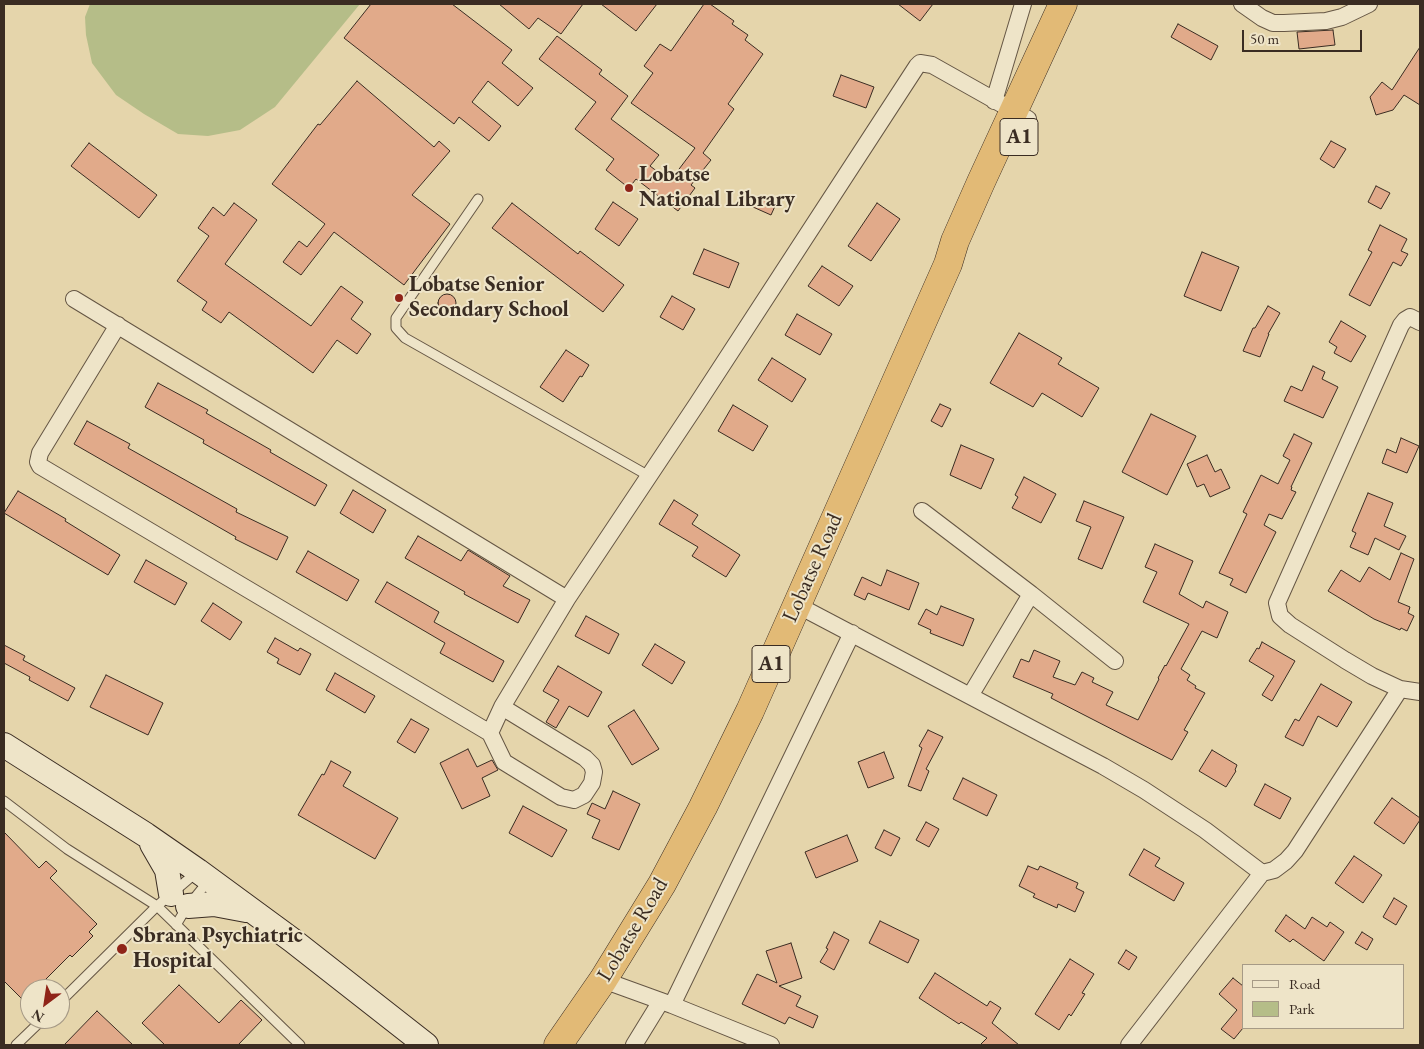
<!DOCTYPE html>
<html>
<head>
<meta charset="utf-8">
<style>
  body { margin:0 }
  #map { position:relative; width:1424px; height:1049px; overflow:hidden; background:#e5d5ab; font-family:"EB Garamond",serif }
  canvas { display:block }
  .frame { position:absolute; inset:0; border:5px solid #3a2c22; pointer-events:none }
  .legend { position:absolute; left:1242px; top:964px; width:162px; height:65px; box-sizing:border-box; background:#eee4c8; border:1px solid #a69a86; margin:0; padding:6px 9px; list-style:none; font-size:15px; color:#3a2c22 }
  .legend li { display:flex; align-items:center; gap:10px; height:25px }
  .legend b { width:25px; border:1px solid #a69a86 }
  .north { position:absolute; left:20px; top:979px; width:50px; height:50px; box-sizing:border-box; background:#eee4c8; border:1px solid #a69a86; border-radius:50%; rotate:211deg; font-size:14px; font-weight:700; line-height:20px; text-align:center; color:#3a2c22 }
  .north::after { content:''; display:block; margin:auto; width:18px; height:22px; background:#8f2418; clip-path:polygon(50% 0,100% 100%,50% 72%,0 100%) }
  .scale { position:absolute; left:1242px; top:30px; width:120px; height:22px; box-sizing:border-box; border:2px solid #3a2c22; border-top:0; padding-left:6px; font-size:15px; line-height:18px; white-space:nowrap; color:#3a2c22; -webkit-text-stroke:4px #eee4c8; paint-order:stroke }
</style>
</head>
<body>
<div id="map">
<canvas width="1424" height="1049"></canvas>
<div class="frame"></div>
<ul class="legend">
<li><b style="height:6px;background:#eee4c8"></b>Road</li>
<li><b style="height:14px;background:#b5bd88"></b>Park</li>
</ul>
<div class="north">N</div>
<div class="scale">50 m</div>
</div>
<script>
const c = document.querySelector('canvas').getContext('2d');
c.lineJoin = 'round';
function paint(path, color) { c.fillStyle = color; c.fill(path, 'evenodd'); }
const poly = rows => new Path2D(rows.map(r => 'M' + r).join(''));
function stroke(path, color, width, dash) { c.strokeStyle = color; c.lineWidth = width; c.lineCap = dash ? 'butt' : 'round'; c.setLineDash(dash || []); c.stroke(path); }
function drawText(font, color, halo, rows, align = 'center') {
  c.font = font + ' "EB Garamond",serif'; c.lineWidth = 4; c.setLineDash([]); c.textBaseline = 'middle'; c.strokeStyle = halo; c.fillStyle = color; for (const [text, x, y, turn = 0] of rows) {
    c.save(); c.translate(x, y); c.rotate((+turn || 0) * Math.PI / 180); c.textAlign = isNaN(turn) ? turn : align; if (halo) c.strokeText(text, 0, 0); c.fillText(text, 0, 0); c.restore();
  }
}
paint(poly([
  [90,4,360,4,275,107,240,130,208,136,178,134,144,114,116,95,92,63,86,35,85,17]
]), '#b5bd88');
const building = poly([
  [371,4,452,4,512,50,502,63,533,88,518,106,488,81,472,102,501,126,489,141,459,117,454,124,344,38,371,4],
  [499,4,583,4,561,34,538,18,529,29,499,4],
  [601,4,657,4,636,31,601,4],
  [704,4,710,4,734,21,732,24,748,35,745,40,763,54,728,104,734,109,703,153,711,160,691,185,695,188,678,211,636,179,629,188,606,170,614,159,575,129,596,102,539,59,557,36,602,70,599,74,628,96,611,119,659,155,650,166,670,181,695,148,631,103,653,73,644,66,660,44,671,51,704,4],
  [898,4,933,4,920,21,898,4],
  [1178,24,1218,46,1211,60,1171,37,1178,24],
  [1333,30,1335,45,1299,49,1297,32,1333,30],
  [1420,47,1420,105,1404,95,1393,110,1376,115,1370,97,1382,82,1392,90,1420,47],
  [841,75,874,87,866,108,833,96,841,75],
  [357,81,434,147,439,141,450,151,412,195,450,224,404,285,334,232,301,275,283,262,299,241,307,247,325,224,272,184,318,124,320,125,357,81],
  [1331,141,1346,149,1334,168,1320,159,1331,141],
  [89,143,157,195,139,218,71,166,89,143],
  [1376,186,1390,193,1381,209,1368,202,1376,186],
  [758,196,776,204,771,215,753,207,758,196],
  [613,202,638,219,619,246,595,229,613,202],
  [234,203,257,220,225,264,311,326,341,286,363,302,351,319,371,334,357,354,337,340,313,373,229,312,221,323,202,310,207,302,177,281,209,236,198,228,213,207,224,216,234,203],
  [512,203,578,254,580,251,624,285,603,312,492,228,512,203],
  [877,203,900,219,871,261,848,246,877,203],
  [1380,225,1407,239,1401,251,1408,254,1401,266,1393,262,1370,306,1349,295,1372,252,1368,250,1380,225],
  [704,249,739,263,729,288,693,274,704,249],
  [1202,252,1239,267,1221,311,1184,296,1202,252],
  [822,266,853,286,839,306,808,286,822,266],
  '438 303a9 9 0 1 1 18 0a9 9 0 1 1-18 0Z',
  [672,296,695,309,683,330,660,317,672,296],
  [1268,306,1280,313,1268,334,1269,334,1260,357,1243,351,1253,328,1255,328,1268,306],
  [797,314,832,334,820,355,785,335,797,314],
  [1341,321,1366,336,1351,362,1334,353,1337,347,1329,342,1341,321],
  [1019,333,1062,358,1058,364,1099,388,1082,417,1042,393,1033,407,990,383,1019,333],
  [566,350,589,365,582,377,580,376,563,402,540,387,566,350],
  [772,358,806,379,792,402,758,380,772,358],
  [1313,366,1325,372,1322,379,1338,387,1323,418,1284,401,1291,386,1302,391,1313,366],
  [158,383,208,410,206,413,271,450,270,452,327,485,315,506,203,443,204,440,145,407,158,383],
  [940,404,951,409,942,427,931,421,940,404],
  [733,405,768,426,753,451,718,431,733,405],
  [1151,414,1196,436,1167,495,1122,472,1151,414],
  [87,421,130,444,128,448,237,509,236,512,288,537,277,560,235,539,236,537,74,444,87,421],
  [1294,434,1312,443,1291,487,1292,487,1291,490,1296,492,1282,519,1269,514,1264,525,1276,532,1246,593,1230,585,1233,579,1219,573,1247,514,1243,512,1261,475,1278,484,1290,460,1283,456,1294,434],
  [1401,438,1419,446,1407,473,1382,463,1387,449,1396,453,1401,438],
  [961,445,994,459,981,489,950,475,961,445],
  [1207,455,1215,472,1221,469,1230,488,1210,497,1204,484,1197,487,1187,464,1207,455],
  [1024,477,1056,494,1041,523,1012,508,1018,497,1015,495,1024,477],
  [353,490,386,510,373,533,340,513,353,490],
  [18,491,66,519,65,521,120,555,108,575,4,513,18,491],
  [1368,493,1393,503,1384,526,1406,536,1399,550,1375,538,1368,555,1350,547,1356,533,1352,531,1368,493],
  [674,500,698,515,692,524,740,555,726,577,692,556,698,547,659,524,674,500],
  [1084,501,1124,517,1102,569,1078,559,1091,527,1076,521,1084,501],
  [418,536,461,561,468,550,510,576,503,586,530,600,518,623,464,594,465,592,405,558,418,536],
  [1155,544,1193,561,1179,594,1203,608,1206,601,1228,612,1217,638,1202,631,1181,669,1190,675,1187,680,1196,686,1195,688,1205,693,1184,730,1188,732,1172,760,1051,698,1053,694,1013,677,1021,659,1029,662,1034,650,1060,661,1053,677,1075,685,1082,672,1094,678,1092,682,1113,692,1106,705,1138,720,1159,679,1158,678,1165,665,1166,666,1189,624,1143,602,1157,572,1145,567,1155,544],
  [308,551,359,580,347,601,296,572,308,551],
  [1401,553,1414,559,1398,602,1410,607,1408,613,1414,616,1407,631,1401,628,1400,630,1374,619,1328,591,1341,570,1360,582,1369,567,1390,580,1401,553],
  [146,560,187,583,175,605,134,582,146,560],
  [887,570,919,583,909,610,868,593,865,600,854,595,862,577,881,586,887,570],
  [387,582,439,612,434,622,504,661,493,682,440,653,445,643,375,602,387,582],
  [213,603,242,622,230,640,201,621,213,603],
  [941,606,974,619,963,646,930,633,931,630,918,624,926,609,937,615,941,606],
  [586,616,619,634,609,654,575,636,586,616],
  [275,638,298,651,300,648,311,654,300,675,277,663,279,659,267,652,275,638],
  [1262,642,1295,661,1272,701,1262,695,1274,676,1249,661,1257,648,1259,649,1262,642],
  [655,644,685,662,672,684,642,665,655,644],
  [4,645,25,656,23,660,75,688,68,701,29,680,30,677,4,663,4,645],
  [558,666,602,692,588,717,569,706,556,728,546,722,559,700,543,691,558,666],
  [335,673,375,696,365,713,326,690,335,673],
  [106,675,163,703,148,735,90,707,106,675],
  [1321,684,1352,702,1337,727,1318,716,1303,746,1285,737,1295,719,1299,721,1321,684],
  [634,710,659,749,632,765,608,726,634,710],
  [411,719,429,729,415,753,397,742,411,719],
  [928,730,943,737,926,769,929,771,921,791,908,786,922,748,919,746,928,730],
  [468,749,477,767,492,760,498,770,482,778,490,796,462,809,440,763,468,749],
  [1212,750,1237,765,1235,770,1236,771,1226,787,1199,771,1212,750],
  [884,752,894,778,868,788,858,762,884,752],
  [331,761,351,772,343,786,398,818,375,859,298,815,322,774,324,775,331,761],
  [963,778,997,795,987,816,953,799,963,778],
  [1265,784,1291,798,1280,819,1254,805,1265,784],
  [613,791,640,804,619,850,592,838,600,820,587,814,592,803,605,809,613,791],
  [1392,798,1420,818,1420,820,1404,844,1374,823,1392,798],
  [523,806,567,830,552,857,509,833,523,806],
  [926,822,939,829,929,847,916,840,926,822],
  [884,830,900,838,891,856,875,848,884,830],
  [4,832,39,868,46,861,57,871,50,878,97,924,89,932,93,936,72,957,70,955,36,989,30,989,30,996,24,1001,4,981,4,832],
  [847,835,858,861,816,878,805,852,847,835],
  [1144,849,1160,858,1155,866,1184,883,1174,901,1129,875,1144,849],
  [1354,856,1382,875,1363,903,1335,883,1354,856],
  [1028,866,1038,870,1040,866,1078,883,1076,888,1084,892,1075,912,1058,904,1057,908,1033,897,1035,894,1019,886,1028,866],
  [1394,898,1407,906,1396,925,1383,917,1394,898],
  [1286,915,1305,929,1312,917,1327,927,1330,922,1344,932,1324,961,1293,939,1290,942,1275,931,1286,915],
  [880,921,919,940,908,963,869,943,880,921],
  [834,932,849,940,834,970,820,962,828,949,826,948,834,932],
  [1362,932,1373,939,1367,950,1355,943,1362,932],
  [791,943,802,978,779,986,801,996,796,1006,818,1016,813,1028,789,1017,785,1024,742,1004,757,974,777,983,766,951,791,943],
  [1126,950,1137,957,1129,970,1118,963,1126,950],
  [1070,959,1094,974,1082,993,1085,994,1071,1016,1069,1014,1059,1030,1035,1014,1070,959],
  [935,973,987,1006,990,1001,1001,1008,992,1023,1019,1045,980,1045,987,1038,961,1022,959,1024,919,998,935,973],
  [1233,978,1243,986,1243,1028,1234,1039,1221,1029,1237,1010,1219,994,1233,978],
  [179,985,219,1023,241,1000,262,1020,238,1045,165,1045,142,1023,179,985],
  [97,1011,133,1045,64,1045,97,1011]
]);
paint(building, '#e1aa8a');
stroke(building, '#3a2c22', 1);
const lane = poly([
  [478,199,396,318,396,328,405,338,649,476],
  [4,801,67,849,157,906,300,1045],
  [176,925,185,910,209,880],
  [60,1002,157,906,198,871],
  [16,1045,43,1019]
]);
const street = poly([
  [1242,4,1262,18,1273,23,1284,23,1326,21,1342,17,1369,4],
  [994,101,1023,4],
  [74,299,567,599],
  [1420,322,1410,317,1405,320,1401,325,1277,603,1280,616,1290,625,1345,660,1372,676,1400,689,1420,692],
  [118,325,40,453,38,462,40,466,490,733,504,762,561,797,574,800,584,795,592,783,594,772,592,765,585,758,502,707],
  [922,511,1031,594,1115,661],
  [797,605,1103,766,1144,790,1205,830,1262,873],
  [970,696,1031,594],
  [490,733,502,707,567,599,697,404,917,66,920,63,932,65,1028,119],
  [603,980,672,1005,771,1045],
  [672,1005,852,633],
  [634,1045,661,1001],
  [1129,1045,1262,873,1274,870,1286,861,1295,851,1400,689]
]);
const secondary = poly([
  [4,745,146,835,198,871,292,940,426,1045],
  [152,844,167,870,171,894],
  [188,906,214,904,246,910]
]);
const highway = poly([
  [558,1045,603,980,662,884,703,807,750,711,948,264,955,241,981,182,1063,4]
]);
stroke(lane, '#655644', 11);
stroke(street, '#655644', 18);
stroke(secondary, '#3a2c22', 26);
stroke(highway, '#3a2c22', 29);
stroke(lane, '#eee4c8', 9);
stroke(street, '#eee4c8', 16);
stroke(secondary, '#eee4c8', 24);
stroke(highway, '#e2ba76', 28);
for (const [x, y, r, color] of [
  [629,188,5,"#8f2418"],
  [399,298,5,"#8f2418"],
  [122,949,6,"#8f2418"]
]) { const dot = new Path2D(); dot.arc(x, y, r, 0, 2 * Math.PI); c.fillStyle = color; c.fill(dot); stroke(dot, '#eee4c8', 2); }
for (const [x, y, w] of [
  [1019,137,38],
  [771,664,38]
]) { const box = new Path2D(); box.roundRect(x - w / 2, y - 18.5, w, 37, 4); c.fillStyle = '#eee4c8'; c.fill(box); stroke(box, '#3a2c22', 1); }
drawText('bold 21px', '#3a2c22', null, [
  ["A1",1019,137],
  ["A1",771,664]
]);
drawText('bold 22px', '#3a2c22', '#eee4c8', [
  ["Lobatse",639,175],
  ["National Library",639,200],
  ["Lobatse Senior",409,285],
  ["Secondary School",409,310],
  ["Sbrana Psychiatric",133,936],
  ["Hospital",133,961]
], 'left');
drawText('22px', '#3a2c22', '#eee4c8', [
  ["Lobatse Road",813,568,-66],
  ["Lobatse Road",633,930,-59]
]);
</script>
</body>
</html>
